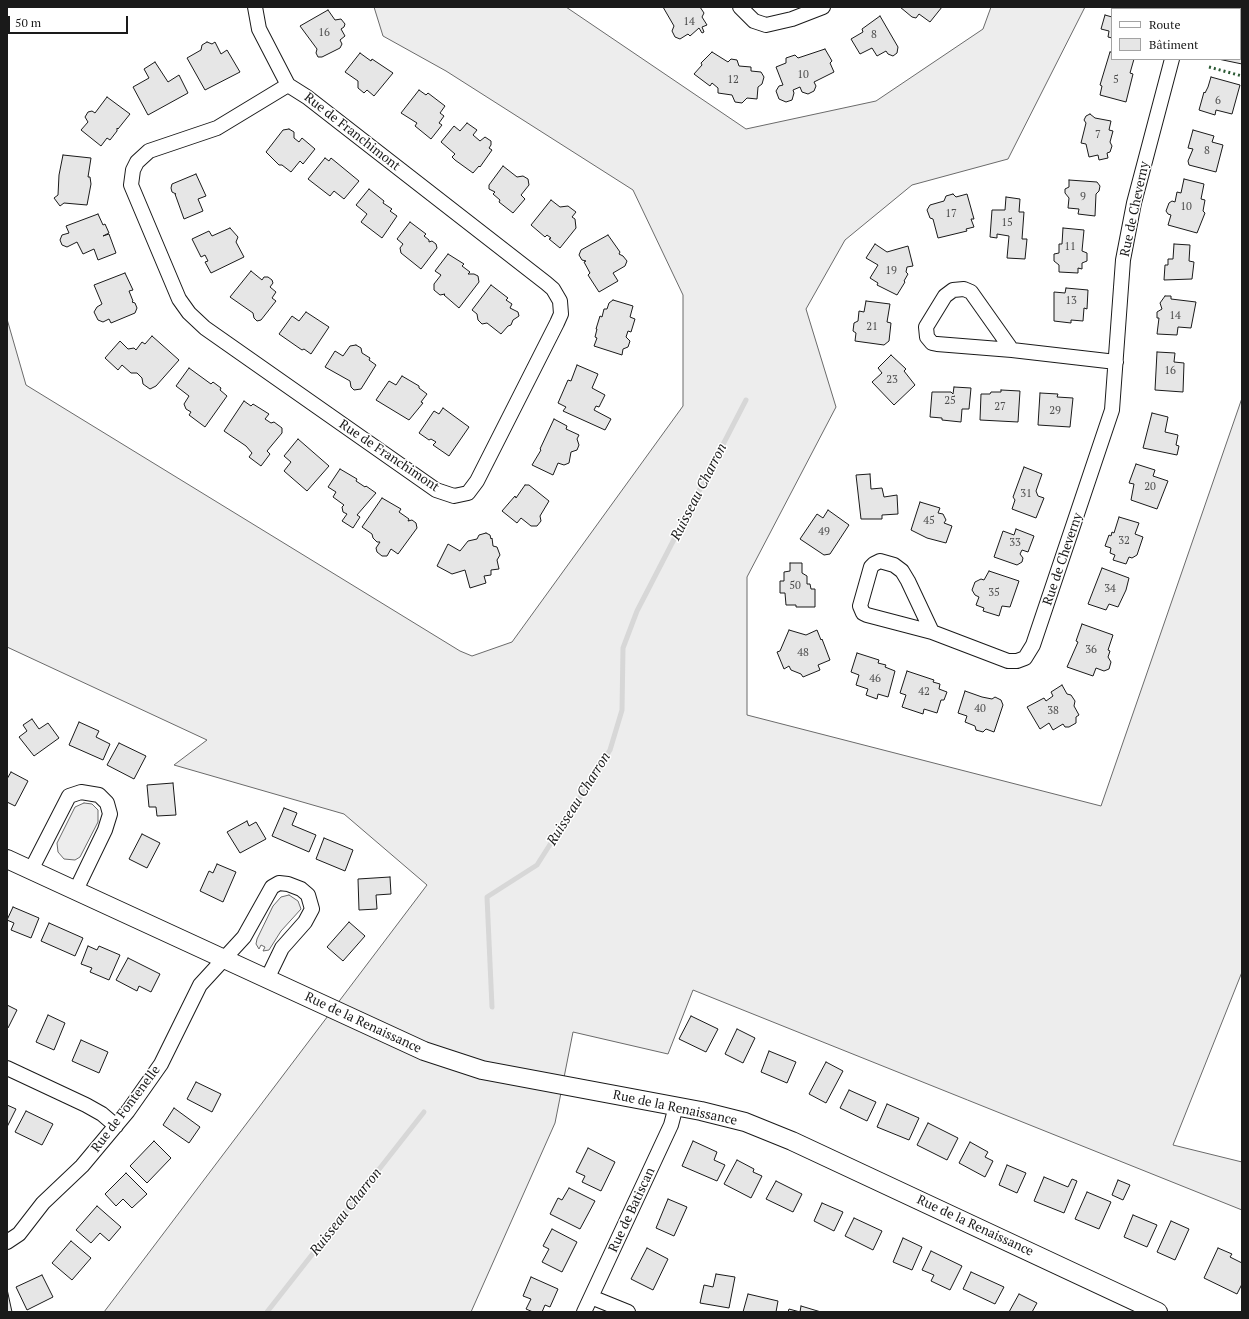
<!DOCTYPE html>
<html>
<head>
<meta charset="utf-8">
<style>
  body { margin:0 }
  #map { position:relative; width:1249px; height:1319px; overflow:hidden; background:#fff; font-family:"PT Serif",serif }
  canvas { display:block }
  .frame { position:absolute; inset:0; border:8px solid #1a1a1a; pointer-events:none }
  .legend { position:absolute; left:1111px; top:8px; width:130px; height:52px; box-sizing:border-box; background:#fff; border:1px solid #a3a3a3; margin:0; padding:5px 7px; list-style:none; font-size:12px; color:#1a1a1a }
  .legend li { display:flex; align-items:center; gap:8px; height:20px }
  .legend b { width:20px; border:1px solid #a3a3a3 }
  .scale { position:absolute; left:8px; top:16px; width:120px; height:18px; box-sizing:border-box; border:2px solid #1a1a1a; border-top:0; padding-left:5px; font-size:12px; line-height:14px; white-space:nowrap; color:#1a1a1a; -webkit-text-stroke:3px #fff; paint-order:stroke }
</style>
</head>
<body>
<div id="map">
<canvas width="1249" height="1319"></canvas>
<div class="frame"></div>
<ul class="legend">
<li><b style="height:5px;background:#fff"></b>Route</li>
<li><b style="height:11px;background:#e6e6e6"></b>Bâtiment</li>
</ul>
<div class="scale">50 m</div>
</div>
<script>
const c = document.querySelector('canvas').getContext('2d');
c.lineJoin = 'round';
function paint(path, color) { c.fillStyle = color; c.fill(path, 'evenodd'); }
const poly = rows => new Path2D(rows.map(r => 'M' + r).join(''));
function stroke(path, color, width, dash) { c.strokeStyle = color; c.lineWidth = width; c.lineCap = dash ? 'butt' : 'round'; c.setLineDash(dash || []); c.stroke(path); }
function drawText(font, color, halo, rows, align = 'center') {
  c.font = font + ' "PT Serif",serif'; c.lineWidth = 3; c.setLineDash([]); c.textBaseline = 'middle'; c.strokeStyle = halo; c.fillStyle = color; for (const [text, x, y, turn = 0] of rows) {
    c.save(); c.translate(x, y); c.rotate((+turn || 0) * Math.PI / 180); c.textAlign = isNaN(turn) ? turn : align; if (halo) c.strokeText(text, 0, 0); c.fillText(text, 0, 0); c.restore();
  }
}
const built = poly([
  [374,7,566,7,746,129,876,101,983,29,991,7,1085,7,1008,159,912,185,845,240,806,309,836,407,747,577,747,715,1101,806,1242,398,1242,972,1173,1145,1242,1162,1242,1210,693,990,668,1054,573,1032,555,1123,471,1312,104,1312,427,885,344,814,174,765,207,740,7,647,7,319,26,385,460,651,472,656,512,642,683,406,683,295,633,190,446,71,383,36,374,7],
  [84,803,92,804,98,810,98,822,80,857,75,860,64,859,58,852,57,843,75,807,84,803],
  [289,895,298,901,301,909,281,931,269,950,263,951,265,947,261,945,259,949,256,944,257,939,273,906,281,897,289,895]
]);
paint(built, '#ededed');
stroke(built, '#6a6a6a', 1);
stroke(poly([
  [492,1007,487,897,537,865,610,750,622,710,623,648,637,611,746,400],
  [267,1312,424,1112]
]), '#d7d7d7', 5);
const building = poly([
  [663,7,700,7,704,13,702,17,707,25,702,27,704,32,702,33,699,28,690,36,688,34,680,39,675,37,672,31,674,26,663,7],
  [900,7,942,7,930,22,919,14,916,18,912,17,900,7],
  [328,10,335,20,341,19,345,24,344,27,341,29,345,36,340,40,342,44,340,48,322,57,318,57,316,53,317,49,300,26,328,10],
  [1105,15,1112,17,1112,38,1108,37,1109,31,1101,29,1105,15],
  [880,16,898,47,897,53,893,56,888,54,886,51,877,56,872,48,860,54,851,39,863,32,862,29,880,16],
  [1240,27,1242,28,1242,64,1218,59,1240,59,1240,27],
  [207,42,212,44,215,42,221,54,227,50,240,72,205,90,187,58,201,50,202,45,207,42],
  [825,49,832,61,830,63,834,72,814,82,816,86,814,91,808,94,802,92,800,87,793,90,794,93,792,100,786,102,779,99,776,91,779,86,783,85,776,67,786,63,786,58,795,55,798,58,825,49],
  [712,52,728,62,731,59,737,60,739,66,751,67,751,71,761,72,764,77,762,84,758,87,757,99,747,98,742,103,735,102,732,95,718,93,718,88,712,83,710,86,694,74,702,65,701,63,712,52],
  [1110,52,1112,52,1112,59,1134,59,1130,73,1133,74,1126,102,1100,95,1102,86,1100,85,1110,52],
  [360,53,371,61,372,59,393,73,374,96,367,90,364,93,358,88,358,81,345,72,360,53],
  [155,62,168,82,179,75,188,93,148,115,133,87,149,78,144,69,155,62],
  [1211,77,1240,85,1232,114,1216,110,1215,115,1199,110,1204,92,1205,93,1208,87,1211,77],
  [419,90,426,95,428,93,445,106,440,113,444,116,439,123,442,125,431,139,415,126,417,123,401,113,419,90],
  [107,97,130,114,118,129,117,128,117,131,110,140,107,138,101,146,81,130,88,122,85,117,88,112,92,111,95,113,107,97],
  [1090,114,1095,118,1111,121,1109,130,1113,131,1110,142,1112,146,1110,152,1107,153,1108,158,1099,160,1098,155,1089,157,1086,144,1081,143,1086,123,1084,120,1086,116,1090,114],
  [467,123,477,130,473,135,480,141,485,137,491,141,491,145,489,148,492,150,480,167,479,166,473,173,455,160,452,157,455,154,441,142,454,126,460,131,467,123],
  [289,129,294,132,294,138,299,142,302,138,315,149,303,164,300,161,291,172,282,165,279,165,266,152,283,130,289,129],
  [1193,130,1214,136,1212,142,1223,145,1216,172,1189,165,1188,161,1193,149,1188,148,1193,130],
  [63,155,91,158,88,177,90,177,91,184,87,205,64,203,60,206,54,198,58,195,59,175,63,155],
  [325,158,329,161,331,158,359,181,344,199,334,191,330,196,308,179,325,158],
  [503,166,517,177,523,176,528,179,529,185,521,195,525,199,513,213,499,202,500,200,493,194,495,192,489,189,489,185,503,166],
  [196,174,206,196,198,199,203,211,184,219,175,194,176,194,172,192,171,188,172,184,196,174],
  [1184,179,1204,184,1201,199,1205,200,1203,211,1205,213,1197,233,1168,225,1171,215,1168,214,1166,211,1169,203,1172,201,1175,202,1177,192,1181,193,1184,179],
  [1069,180,1097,182,1100,186,1099,191,1096,194,1095,216,1078,214,1079,209,1068,208,1069,198,1065,193,1065,189,1069,187,1069,180],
  [369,189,384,201,383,203,392,209,390,211,397,216,382,238,361,222,367,214,356,205,369,189],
  [953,194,956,197,967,194,974,219,971,219,974,227,966,229,967,231,938,238,933,219,930,218,927,210,930,205,944,201,946,196,953,194],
  [1006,197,1020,199,1019,212,1024,212,1022,239,1027,239,1025,259,1007,258,1009,236,997,234,997,238,990,237,992,210,1005,210,1006,197],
  [551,200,560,207,568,206,576,212,572,217,575,219,576,228,560,248,549,239,551,238,547,235,545,237,531,225,551,200],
  [98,214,103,225,105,224,109,233,103,236,109,234,116,253,98,260,94,249,83,254,77,242,67,247,62,245,60,240,62,235,69,233,66,226,98,214],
  [410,222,426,234,424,236,429,240,429,242,432,241,436,244,437,248,421,269,401,253,400,248,403,244,397,239,410,222],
  [230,228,238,237,236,242,244,257,211,273,205,262,208,261,205,255,201,257,192,239,209,231,212,236,230,228],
  [1063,228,1084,230,1082,251,1087,253,1087,261,1082,263,1082,269,1078,268,1078,273,1059,272,1059,265,1054,261,1054,254,1059,253,1059,244,1062,244,1063,228],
  [608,235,620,252,619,254,623,256,627,261,625,266,613,273,618,281,599,292,588,275,590,273,584,262,586,261,582,260,579,255,581,250,608,235],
  [875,244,887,252,908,246,913,266,907,267,906,272,908,274,904,281,905,282,897,295,877,285,878,283,870,278,878,265,866,258,875,244],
  [1174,244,1190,245,1189,261,1194,262,1192,279,1164,280,1165,265,1168,265,1168,259,1173,259,1174,244],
  [448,254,464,264,462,266,470,272,468,274,474,274,478,276,479,282,459,308,444,295,445,294,440,295,434,290,434,284,441,275,435,271,448,254],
  [251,271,262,280,264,277,268,277,272,280,273,283,270,287,276,292,272,298,276,301,261,320,257,321,254,318,253,313,230,297,251,271],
  [125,273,133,290,129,291,133,301,132,302,135,303,137,308,135,313,111,323,109,319,103,322,98,320,94,312,97,307,102,304,94,285,125,273],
  [491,285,508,298,506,300,512,304,510,308,518,312,519,316,513,320,511,325,508,326,501,334,487,323,482,324,478,320,477,314,472,310,491,285],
  [1066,288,1088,290,1087,309,1084,308,1083,321,1071,320,1071,323,1054,321,1054,292,1065,293,1066,288],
  [1165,296,1171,296,1171,299,1196,302,1191,328,1178,327,1177,335,1157,334,1159,318,1157,318,1157,312,1162,309,1160,303,1165,296],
  [613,300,633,306,630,317,635,319,631,332,628,331,626,337,630,341,628,347,623,349,622,355,594,346,597,338,595,337,597,329,596,329,600,316,602,317,604,309,607,309,609,303,613,300],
  [866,301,890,304,887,322,891,323,889,341,884,345,855,341,856,333,853,331,854,323,858,321,859,311,864,312,866,301],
  [306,312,329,327,311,354,304,349,302,350,279,334,292,316,299,321,306,312],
  [152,336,179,360,156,386,150,389,143,384,142,378,137,373,131,373,122,365,118,370,105,358,120,341,128,349,134,348,136,350,142,342,145,344,152,336],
  [356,345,361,348,362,353,370,358,369,360,376,365,361,389,354,390,351,387,350,381,325,367,335,351,343,356,350,346,356,345],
  [1157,352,1175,353,1174,362,1184,363,1183,392,1155,390,1157,352],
  [891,355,906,369,904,371,915,385,894,405,872,382,882,373,878,368,891,355],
  [577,365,598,374,592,388,605,395,599,407,596,406,594,410,611,419,605,430,563,411,566,407,558,403,568,380,571,381,577,365],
  [189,368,211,384,213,382,221,388,220,390,227,396,205,427,189,415,191,412,186,409,184,404,189,396,176,386,189,368],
  [402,376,419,386,419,388,427,394,421,402,423,403,409,420,376,400,389,381,396,385,402,376],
  [954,387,971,388,969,409,962,409,961,422,942,420,942,418,930,417,932,392,951,392,953,394,954,387],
  [1001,390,1020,391,1018,422,980,420,981,394,990,394,991,392,1001,392,1001,390],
  [1040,393,1058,394,1057,397,1073,398,1070,427,1038,425,1040,393],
  [244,401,251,406,253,404,269,414,265,419,271,423,274,422,282,428,282,433,267,451,270,454,261,466,249,457,252,453,246,446,224,431,244,401],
  [443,408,469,427,449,456,433,445,436,442,431,439,429,440,419,433,434,411,439,414,443,408],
  [1152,413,1168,417,1165,432,1178,435,1176,445,1179,446,1177,455,1143,448,1152,413],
  [554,419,567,426,566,429,579,435,577,439,579,445,577,450,571,452,569,463,564,465,558,463,553,475,532,465,541,450,540,449,554,419],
  [298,439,329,466,307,491,284,471,291,462,284,456,298,439],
  [1136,464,1155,470,1153,476,1168,481,1157,509,1131,500,1134,484,1129,483,1136,464],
  [1024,467,1042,474,1036,491,1038,496,1044,498,1036,518,1012,509,1015,500,1013,497,1024,467],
  [340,469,357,479,356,481,365,487,366,486,376,493,357,515,360,517,353,528,342,521,347,514,343,512,342,507,344,505,333,497,336,492,328,487,340,469],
  [870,474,871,489,882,488,884,497,897,495,898,514,882,515,882,519,861,519,856,475,870,474],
  [525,485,529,485,549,501,540,516,541,521,537,526,531,526,521,518,517,523,502,511,515,496,516,498,525,485],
  [382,498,401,509,399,512,409,519,408,521,412,520,416,523,417,528,398,554,391,549,387,556,382,556,377,552,376,548,380,542,377,542,373,538,372,534,362,527,382,498],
  [920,502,940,508,938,513,943,514,946,520,944,523,952,526,946,543,927,538,911,530,920,502],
  [828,510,849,525,830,554,824,555,800,539,817,514,823,518,828,510],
  [1119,517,1139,523,1135,534,1143,537,1137,555,1132,558,1129,557,1126,564,1113,560,1115,555,1110,553,1111,548,1105,546,1109,535,1111,536,1112,532,1114,533,1119,517],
  [1016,529,1034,536,1028,552,1022,550,1020,554,1023,558,1022,562,1017,565,994,557,1003,531,1014,535,1016,529],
  [486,533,490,535,491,539,492,538,493,546,497,547,500,555,497,560,499,569,491,570,491,575,484,576,486,583,470,588,465,570,452,574,437,566,448,544,460,551,468,541,477,539,479,535,486,533],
  [790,563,802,563,802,573,807,576,807,584,810,584,811,589,815,589,815,607,796,607,796,605,786,605,785,593,780,593,780,581,784,581,784,572,790,571,790,563],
  [1102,568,1129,578,1126,590,1118,607,1109,604,1106,610,1088,604,1102,568],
  [989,571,1019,581,1010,607,1002,606,999,616,983,611,984,608,976,605,979,597,975,595,972,590,975,582,981,579,984,580,989,571],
  [1082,624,1113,635,1108,650,1110,651,1108,657,1111,662,1109,669,1104,671,1096,668,1093,676,1067,667,1078,642,1076,641,1082,624],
  [789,630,806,635,817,630,821,640,822,639,830,660,818,665,820,670,803,677,801,674,791,670,789,666,784,669,777,652,780,651,789,630],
  [857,653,879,660,878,663,886,665,885,667,895,671,888,697,878,694,877,699,866,695,868,689,856,685,859,675,851,672,857,653],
  [907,671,934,680,933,682,940,684,939,689,947,692,944,700,941,700,937,713,924,709,923,714,902,707,906,695,900,693,907,671],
  [1062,685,1067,694,1071,695,1075,701,1074,706,1079,715,1076,717,1076,723,1069,727,1065,727,1063,724,1053,730,1049,723,1040,729,1027,707,1044,698,1046,701,1053,696,1051,692,1062,685],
  [965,691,982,697,992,699,995,697,1001,700,1003,705,994,732,986,729,983,732,976,730,975,726,965,722,967,716,958,713,965,691],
  [32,719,39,729,48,723,59,738,34,756,19,737,27,731,23,725,32,719],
  [79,722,99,731,96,737,110,744,103,760,69,745,79,722],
  [119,743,146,756,134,779,107,765,119,743],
  [11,772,28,781,15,806,7,802,7,779,11,772],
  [173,783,176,815,157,816,156,807,149,807,147,785,173,783],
  [284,808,297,813,292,825,316,835,309,852,272,836,284,808],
  [247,821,249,826,256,822,266,839,240,853,227,832,247,821],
  [142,834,160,843,147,868,129,859,142,834],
  [324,838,353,850,345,871,316,859,324,838],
  [217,864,236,872,223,902,200,891,209,871,213,873,217,864],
  [390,877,391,894,376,895,377,909,359,910,358,879,390,877],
  [13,907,39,918,31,938,11,930,14,923,7,920,13,907],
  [349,922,365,936,343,961,327,947,349,922],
  [49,923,83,938,75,956,41,941,49,923],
  [88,946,97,950,99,946,120,955,109,980,90,972,92,968,81,964,88,946],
  [128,958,160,974,151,992,139,986,137,991,116,980,128,958],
  [7,1005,17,1010,8,1028,7,1027,7,1005],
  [48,1015,65,1023,54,1050,36,1042,48,1015],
  [691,1016,718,1029,706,1052,679,1039,691,1016],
  [737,1029,755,1038,743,1063,725,1054,737,1029],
  [81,1040,108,1052,99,1073,72,1061,81,1040],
  [769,1051,796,1062,787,1083,761,1072,769,1051],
  [826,1062,843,1071,826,1103,809,1094,826,1062],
  [196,1082,221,1094,212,1112,187,1099,196,1082],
  [849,1090,876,1102,867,1121,840,1108,849,1090],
  [887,1104,919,1118,909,1140,877,1127,887,1104],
  [7,1105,16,1109,7,1127,7,1105],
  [174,1108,200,1127,189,1143,163,1125,174,1108],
  [26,1111,53,1124,42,1145,15,1132,26,1111],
  [928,1123,958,1138,947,1160,917,1145,928,1123],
  [154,1141,171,1158,147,1183,130,1166,154,1141],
  [693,1141,717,1152,714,1160,725,1165,717,1181,682,1166,693,1141],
  [970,1142,988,1152,985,1157,993,1161,985,1177,959,1163,970,1142],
  [588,1148,615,1162,601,1191,582,1182,585,1176,576,1172,588,1148],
  [737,1160,754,1169,753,1172,762,1176,751,1198,724,1184,737,1160],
  [1007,1165,1026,1173,1017,1193,999,1185,1007,1165],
  [126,1173,147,1194,132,1208,123,1199,116,1206,105,1194,126,1173],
  [1044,1177,1068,1187,1072,1179,1077,1181,1064,1213,1034,1201,1044,1177],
  [1118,1180,1130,1185,1123,1200,1112,1195,1118,1180],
  [776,1181,802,1194,793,1212,766,1199,776,1181],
  [569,1188,595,1201,580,1229,550,1214,558,1198,562,1200,569,1188],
  [1087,1192,1111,1202,1099,1229,1075,1219,1087,1192],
  [668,1199,687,1207,674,1236,656,1228,668,1199],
  [822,1203,843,1212,834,1231,814,1221,822,1203],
  [97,1206,121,1227,109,1241,100,1233,91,1243,76,1230,97,1206],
  [1133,1215,1157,1225,1147,1247,1124,1237,1133,1215],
  [854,1218,882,1231,873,1250,845,1236,854,1218],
  [1171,1221,1189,1229,1175,1260,1157,1252,1171,1221],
  [552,1229,577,1242,562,1272,542,1262,549,1249,543,1246,552,1229],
  [903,1238,922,1247,912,1270,893,1262,903,1238],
  [71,1241,91,1258,72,1280,52,1263,71,1241],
  [647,1248,668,1259,653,1290,631,1279,647,1248],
  [1218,1248,1232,1254,1230,1257,1242,1263,1242,1284,1237,1294,1204,1278,1218,1248],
  [931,1251,962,1266,950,1290,931,1281,934,1275,922,1270,931,1251],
  [971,1272,1004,1287,995,1304,963,1289,971,1272],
  [716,1274,735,1277,729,1308,700,1303,704,1285,713,1287,716,1274],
  [42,1275,53,1297,27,1310,16,1287,42,1275],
  [531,1277,558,1289,550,1307,545,1305,542,1312,533,1312,526,1309,531,1299,523,1296,531,1277],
  [7,1289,12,1312,7,1312,7,1289],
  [748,1294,778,1301,776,1312,743,1312,748,1294],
  [1019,1294,1037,1303,1032,1312,1009,1312,1019,1294],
  [801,1306,821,1312,788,1312,789,1309,800,1312,801,1306]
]);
paint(building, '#e6e6e6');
stroke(building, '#1a1a1a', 1);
const minor = poly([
  [255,7,259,29,288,85,307,97,546,283,553,289,560,301,561,314,557,323,477,481,468,493,454,496,436,490,205,328,189,313,179,299,131,185,133,170,137,162,149,151,217,128,288,85],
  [740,7,754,21,766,25,792,19,823,7],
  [1186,9,1186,7],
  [1012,350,971,292,964,289,953,290,945,296,926,327,927,337,932,343,937,344,1012,350,1116,362],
  [932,632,908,581,902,571,894,565,880,561,874,564,871,567,860,606,863,613,867,615,932,632,1008,661,1017,661,1025,658,1033,645,1112,410,1123,260,1134,203,1172,59],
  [31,870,69,796,81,792,99,795,107,803,110,814,105,830,76,890],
  [7,1068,86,1105,102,1114,116,1126],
  [7,1242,19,1234,43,1203,82,1166,128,1111,161,1064,200,985,244,937,272,887,279,883,288,884,301,889,308,895,312,909,305,922,282,948,267,979],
  [591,1297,628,1312],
  [584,1312,671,1125,676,1106]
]);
const tertiary = poly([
  [7,859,424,1051,482,1070,701,1111,745,1122,792,1141,1158,1312]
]);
stroke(minor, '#1a1a1a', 16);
stroke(tertiary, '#1a1a1a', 20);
stroke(minor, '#fff', 14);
stroke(tertiary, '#fff', 18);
stroke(poly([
  [1209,67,1242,76]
]), '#2b5a34', 3, [2, 3]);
drawText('11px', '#4d4d4d', null, [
  ["14",689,22],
  ["16",324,33],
  ["8",874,35],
  ["10",803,75],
  ["12",733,80],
  ["5",1116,80],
  ["6",1218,101],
  ["7",1098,135],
  ["8",1207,151],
  ["9",1083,197],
  ["10",1186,207],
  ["17",951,214],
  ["15",1007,223],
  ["11",1070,247],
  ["19",891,271],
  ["13",1071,301],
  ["14",1175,316],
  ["21",872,327],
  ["16",1170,371],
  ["23",892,380],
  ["25",950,401],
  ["27",1000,407],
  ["29",1055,411],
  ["20",1150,487],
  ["31",1026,494],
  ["45",929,521],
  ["49",824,532],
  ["32",1124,541],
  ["33",1015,543],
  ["50",795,586],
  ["34",1110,589],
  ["35",994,593],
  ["36",1091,650],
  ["48",803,653],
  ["46",875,679],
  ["42",924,692],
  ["40",980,709],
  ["38",1053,711]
]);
drawText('13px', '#1a1a1a', '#fff', [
  ["Rue de Franchimont",352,132,38],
  ["Rue de Cheverny",1135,209,-78],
  ["Rue de Franchimont",389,456,34],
  ["Rue de Cheverny",1063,559,-71],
  ["Rue de la Renaissance",363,1023,25],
  ["Rue de la Renaissance",675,1108,12],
  ["Rue de Fontenelle",126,1109,-53],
  ["Rue de Batiscan",632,1210,-65],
  ["Rue de la Renaissance",975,1226,25]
]);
drawText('italic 14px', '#1a1a1a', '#fff', [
  ["Ruisseau Charron",699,492,-63],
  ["Ruisseau Charron",579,799,-58],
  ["Ruisseau Charron",346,1212,-52]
]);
</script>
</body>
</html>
